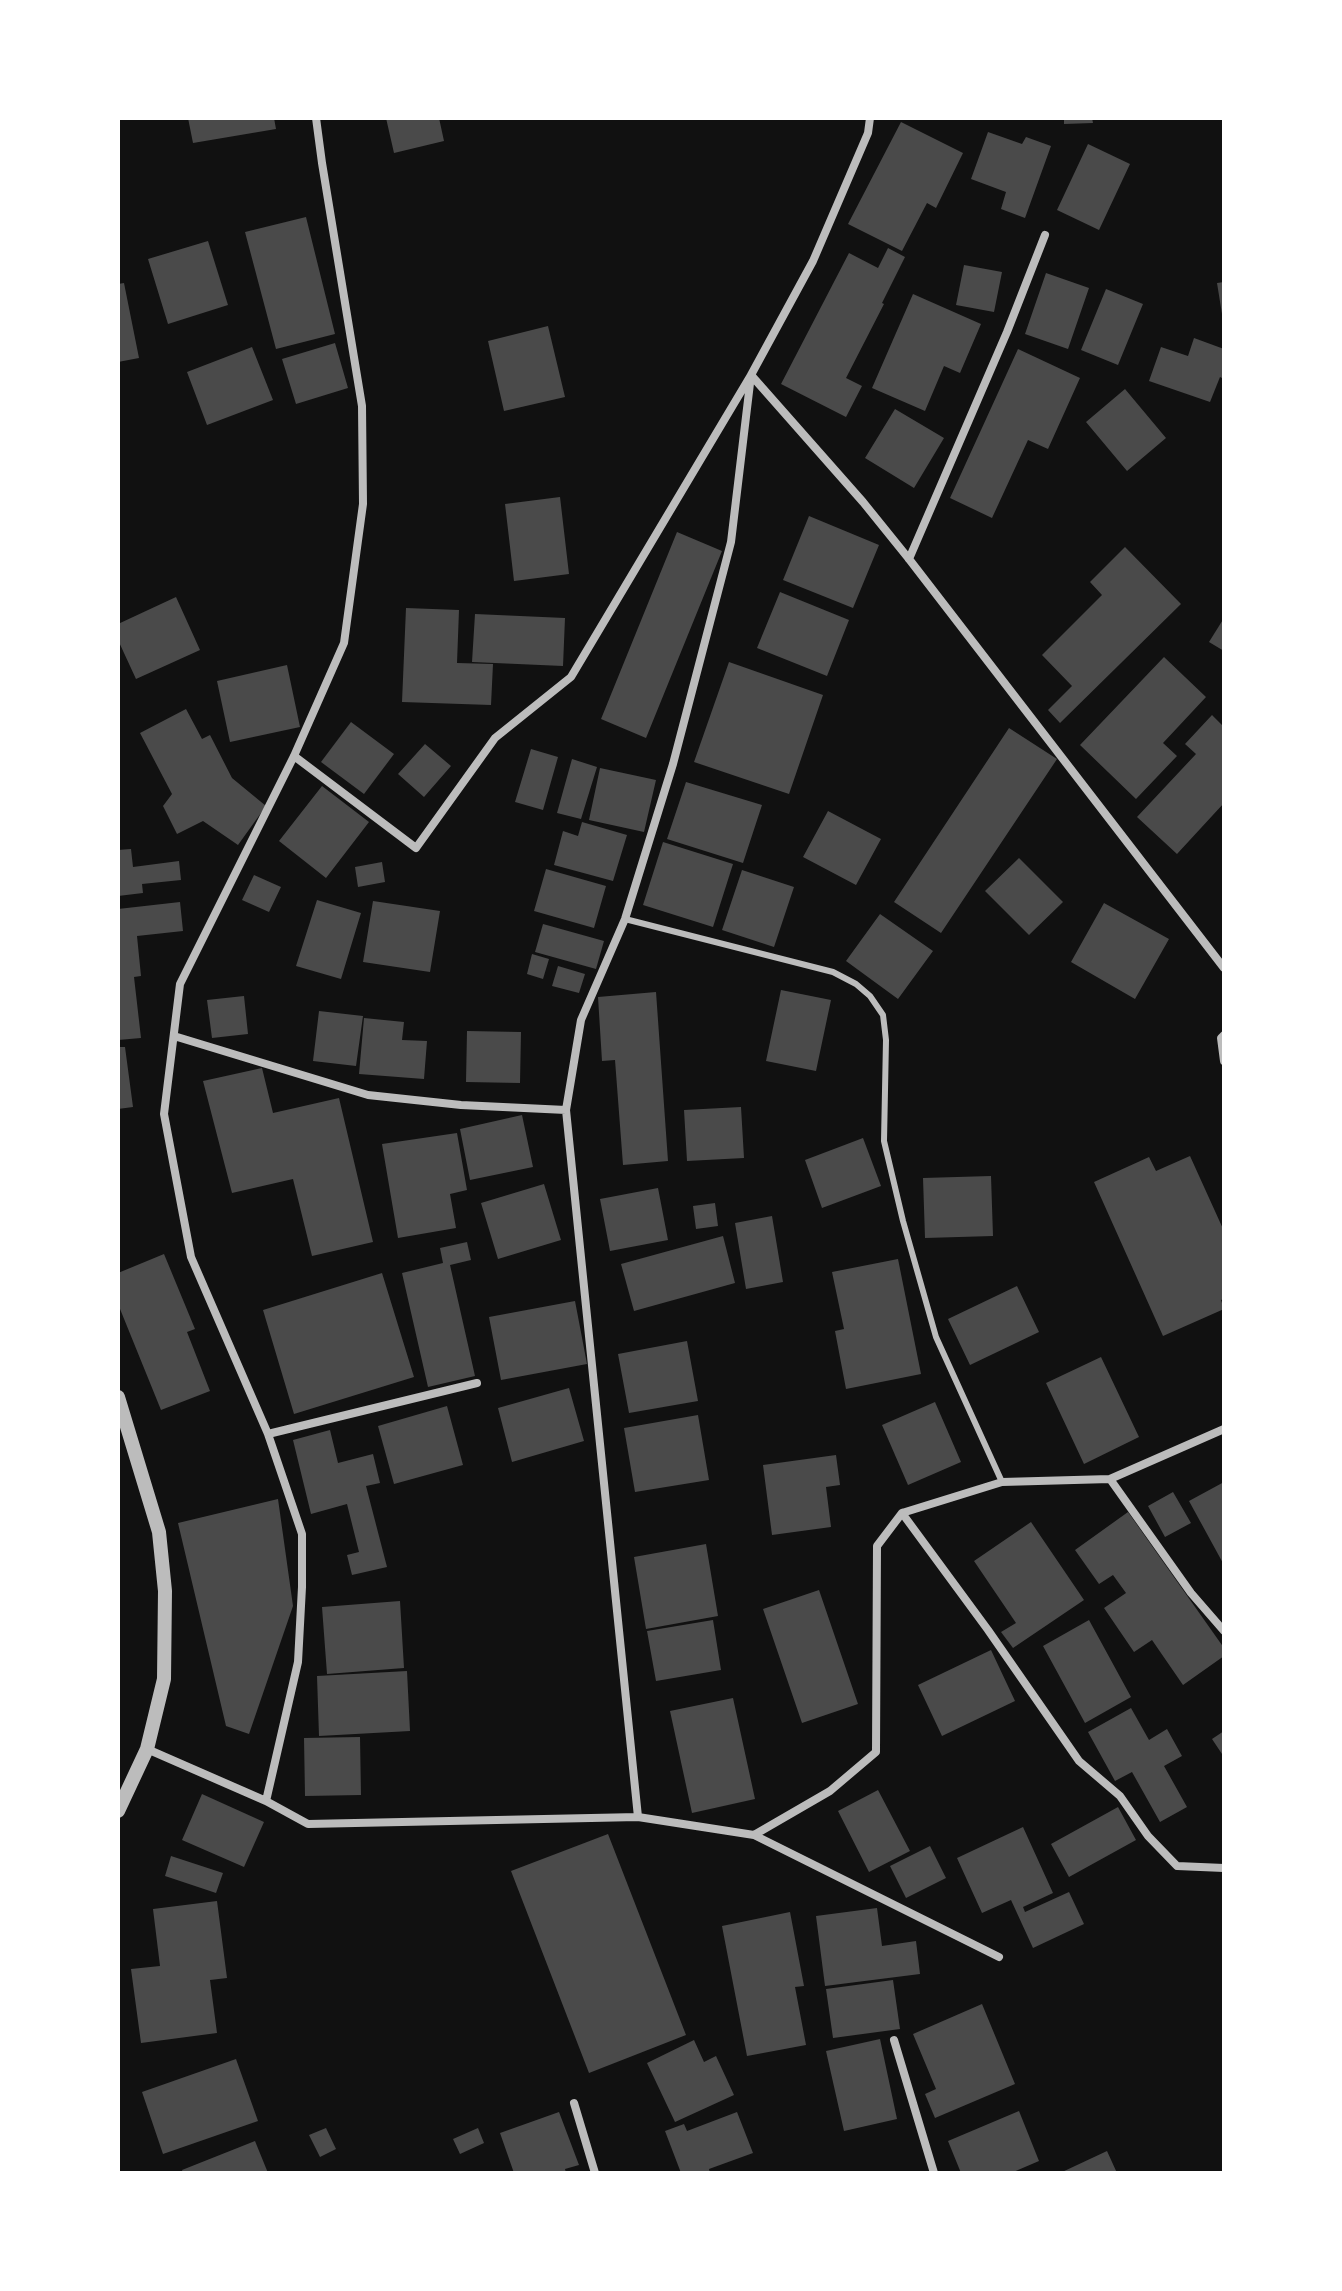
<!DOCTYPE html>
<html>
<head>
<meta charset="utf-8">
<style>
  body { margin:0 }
  #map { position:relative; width:1342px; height:2291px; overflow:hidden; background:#111; font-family:"Noto Serif",serif }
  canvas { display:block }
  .frame { position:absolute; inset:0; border:120px solid #fff; pointer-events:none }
</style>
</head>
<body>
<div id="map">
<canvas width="1342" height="2291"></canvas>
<div class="frame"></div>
</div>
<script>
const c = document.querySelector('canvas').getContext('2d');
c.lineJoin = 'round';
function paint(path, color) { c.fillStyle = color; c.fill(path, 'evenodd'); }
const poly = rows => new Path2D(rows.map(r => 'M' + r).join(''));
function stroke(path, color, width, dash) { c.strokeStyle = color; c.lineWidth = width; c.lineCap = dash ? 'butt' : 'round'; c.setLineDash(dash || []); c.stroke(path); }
paint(poly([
  [188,118,274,118,276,129,193,143],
  [386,118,439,118,444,141,394,153],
  [1064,118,1092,118,1093,123,1064,124],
  [901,122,963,153,936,208,927,203,902,251,848,224],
  [988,132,1022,144,1026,137,1051,146,1025,218,1001,209,1006,192,971,179],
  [1088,144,1130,164,1099,230,1057,210],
  [306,217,335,334,276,349,245,232],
  [208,241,228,305,168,324,148,259],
  [888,248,905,257,882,303,884,304,846,378,862,386,846,417,781,384,849,253,878,268],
  [964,265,1002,272,994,312,956,305],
  [1046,273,1089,288,1068,349,1025,334],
  [1224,282,1224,314,1222,314,1217,283],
  [124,283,139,358,118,362,118,284],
  [1106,289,1143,304,1118,365,1081,350],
  [913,294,981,324,960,373,944,366,925,411,872,388],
  [548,326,565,397,504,411,488,341],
  [1194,338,1224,349,1224,379,1220,377,1210,402,1149,381,1161,347,1188,356],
  [335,343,348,388,296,404,282,359],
  [252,347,273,400,207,425,187,372],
  [1018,349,1080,378,1048,449,1028,440,992,518,950,498],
  [1125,389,1166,438,1127,471,1086,422],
  [895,409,944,438,914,488,865,458],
  [560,497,569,574,514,581,505,504],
  [809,516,879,545,853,608,783,580],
  [677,532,722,551,646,738,601,719],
  [1125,547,1181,604,1060,723,1048,710,1072,686,1042,655,1102,595,1090,582],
  [780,592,849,620,827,676,757,648],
  [176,597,200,650,136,679,118,640,118,624],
  [406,608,459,610,457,663,493,664,491,705,402,702],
  [475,614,565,618,563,666,472,662],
  [1224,618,1224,651,1209,642],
  [1164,657,1206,697,1163,743,1177,756,1136,799,1080,745],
  [729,662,823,695,789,794,694,762],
  [287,665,300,727,230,742,217,681],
  [186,709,202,739,210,735,232,778,266,806,238,845,203,821,177,834,163,806,172,794,140,733],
  [1212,715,1224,727,1224,803,1177,854,1137,817,1196,754,1185,744],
  [351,722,394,754,364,794,321,762],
  [1009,728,1057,759,941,933,894,902],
  [425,744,451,766,424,797,398,774],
  [531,749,558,757,543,810,515,802],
  [572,759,597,767,581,819,557,813],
  [600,768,656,780,644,832,589,820],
  [686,782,762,805,743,863,667,839],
  [322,786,369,822,326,878,279,841],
  [828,811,881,839,856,885,803,857],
  [582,822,627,835,613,881,554,865,563,831,578,836],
  [663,842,733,864,713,927,643,905],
  [131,849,133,867,179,861,181,880,142,884,143,893,118,896,118,850],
  [1019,858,1063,902,1029,935,985,891],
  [382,862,385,882,358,887,355,867],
  [546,869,606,886,594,928,534,911],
  [742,870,794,887,774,947,722,930],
  [254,875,281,887,269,912,242,900],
  [317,900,361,913,341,979,296,966],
  [373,901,440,911,430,972,363,962],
  [180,902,183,931,137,936,141,976,134,977,141,1038,118,1040,118,909],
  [1104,903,1169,939,1135,999,1071,962],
  [880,914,933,951,898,999,846,961],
  [543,924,604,941,596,969,535,952],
  [532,954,549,959,543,979,527,974],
  [558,966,585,974,579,993,552,986],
  [781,990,831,1000,816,1071,766,1061],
  [656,992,668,1161,623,1165,615,1060,602,1061,598,997],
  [244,996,248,1034,212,1038,207,1000],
  [319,1011,363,1016,356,1066,313,1061],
  [364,1018,404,1022,402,1040,427,1041,424,1079,359,1074],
  [467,1031,521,1032,520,1083,466,1082],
  [118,1047,125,1047,133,1107,118,1109],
  [262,1068,273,1113,339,1098,373,1242,312,1256,293,1179,232,1193,203,1081],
  [741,1107,744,1158,687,1161,684,1110],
  [522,1115,533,1167,470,1180,460,1129],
  [457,1133,467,1190,450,1194,456,1228,398,1238,382,1144],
  [863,1138,881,1186,822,1208,805,1160],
  [1190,1156,1224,1231,1224,1299,1221,1300,1224,1309,1163,1336,1094,1182,1149,1157,1156,1171],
  [991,1176,993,1236,925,1238,923,1178],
  [544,1184,561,1240,498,1259,481,1203],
  [658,1188,668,1240,610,1251,600,1199],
  [715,1203,718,1226,696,1229,693,1206],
  [772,1216,783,1282,746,1289,735,1223],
  [723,1236,735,1283,634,1311,621,1264],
  [467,1242,471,1260,450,1265,475,1376,428,1387,402,1273,443,1263,440,1248],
  [164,1254,195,1329,187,1332,210,1391,161,1410,118,1304,118,1273],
  [898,1259,921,1374,846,1389,835,1331,844,1329,832,1272],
  [382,1273,414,1377,294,1414,263,1310],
  [1017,1286,1039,1332,970,1365,948,1319],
  [575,1301,587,1364,501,1380,489,1317],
  [687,1341,698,1401,629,1413,618,1354],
  [1101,1357,1139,1437,1084,1464,1046,1383],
  [569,1388,584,1441,512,1462,498,1408],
  [935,1402,961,1462,908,1485,882,1425],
  [447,1406,463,1465,394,1484,378,1426],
  [698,1415,709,1480,635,1492,624,1428],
  [330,1430,338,1463,373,1454,380,1483,366,1486,387,1567,352,1575,347,1555,359,1552,347,1504,311,1514,293,1440],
  [836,1455,840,1485,826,1487,831,1527,772,1535,763,1465],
  [1224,1482,1224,1565,1189,1501],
  [1173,1492,1191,1523,1165,1537,1148,1506],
  [278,1499,293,1606,249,1734,226,1726,178,1523],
  [1128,1512,1224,1648,1224,1656,1183,1685,1152,1640,1134,1652,1104,1608,1126,1593,1113,1575,1099,1584,1075,1550],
  [1031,1522,1084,1600,1013,1648,1001,1632,1016,1623,974,1561],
  [706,1544,718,1616,646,1629,634,1557],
  [819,1590,858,1704,802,1723,763,1609],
  [400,1601,404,1668,327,1674,322,1607],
  [713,1620,721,1670,656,1681,647,1631],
  [1089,1620,1131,1697,1085,1723,1043,1646],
  [991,1650,1015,1701,942,1736,918,1685],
  [407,1671,410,1731,319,1736,317,1676],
  [733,1698,755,1799,692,1813,670,1711],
  [1131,1708,1149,1740,1167,1729,1182,1756,1164,1766,1187,1807,1160,1822,1132,1772,1115,1781,1088,1732],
  [1224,1731,1224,1757,1212,1739],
  [360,1737,361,1795,305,1796,304,1738],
  [878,1790,910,1851,869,1872,838,1811],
  [202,1794,264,1822,244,1867,182,1840],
  [1118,1807,1136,1840,1069,1877,1051,1844],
  [1023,1827,1053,1893,1023,1907,1025,1912,1069,1892,1084,1924,1033,1948,1011,1900,982,1913,957,1858],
  [608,1834,686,2035,589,2073,511,1871],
  [930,1846,946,1878,906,1898,890,1866],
  [171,1856,223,1873,216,1893,165,1876],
  [217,1901,227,1978,210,1980,217,2033,141,2043,131,1969,160,1966,153,1909],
  [877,1908,882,1946,916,1941,920,1974,825,1986,816,1916],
  [790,1912,804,1986,795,1987,806,2045,747,2056,722,1926],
  [893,1980,900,2029,833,2038,826,1989],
  [982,2004,1015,2084,935,2118,925,2094,936,2089,913,2034],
  [880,2039,897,2119,844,2131,826,2051],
  [694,2040,704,2062,716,2056,734,2095,675,2122,647,2063],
  [236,2059,258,2121,163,2154,142,2092],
  [1019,2111,1039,2161,1011,2173,961,2173,948,2141],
  [559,2112,579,2165,565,2169,566,2173,514,2173,500,2133],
  [737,2112,753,2153,709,2169,710,2173,681,2173,665,2131,684,2124,687,2131],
  [326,2128,336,2149,320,2157,309,2135],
  [478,2128,484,2143,460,2154,453,2139],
  [255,2141,268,2173,183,2173,182,2170],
  [1107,2151,1117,2173,1060,2173]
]), '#4a4a4a');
stroke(poly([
  [625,919,833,972,856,984,870,996,883,1015,886,1040,884,1141,903,1221,936,1337,1002,1482]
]), '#bcbcbc', 6);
stroke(poly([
  [909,559,1007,332,1045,235],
  [294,756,416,848,495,738,571,677,751,375,863,502,909,559,1224,968],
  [1224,1035,1221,1038,1224,1061],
  [174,1036,368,1095,461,1105,566,1110],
  [268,1434,477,1383],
  [1110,1479,1191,1593,1224,1631],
  [902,1513,988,1630,1079,1761,1120,1796,1148,1836,1177,1866,1224,1868],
  [147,1749,266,1801,308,1824,638,1817,754,1835,830,1791,876,1752,877,1546,902,1513,1002,1482,1110,1479,1224,1429],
  [266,1801,298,1662,302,1587,302,1534,268,1434,191,1257,164,1114,180,984,294,756,344,643,363,504,362,406,322,163,316,118],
  [638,1817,566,1110,581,1020,625,919,673,764,731,542,751,375,813,261,868,133,870,118],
  [754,1835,999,1957],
  [894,2040,934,2173],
  [574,2103,595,2173]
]), '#bcbcbc', 8);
stroke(poly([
  [118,1397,159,1532,165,1591,164,1679,147,1749,118,1811]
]), '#bcbcbc', 14);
</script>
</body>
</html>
